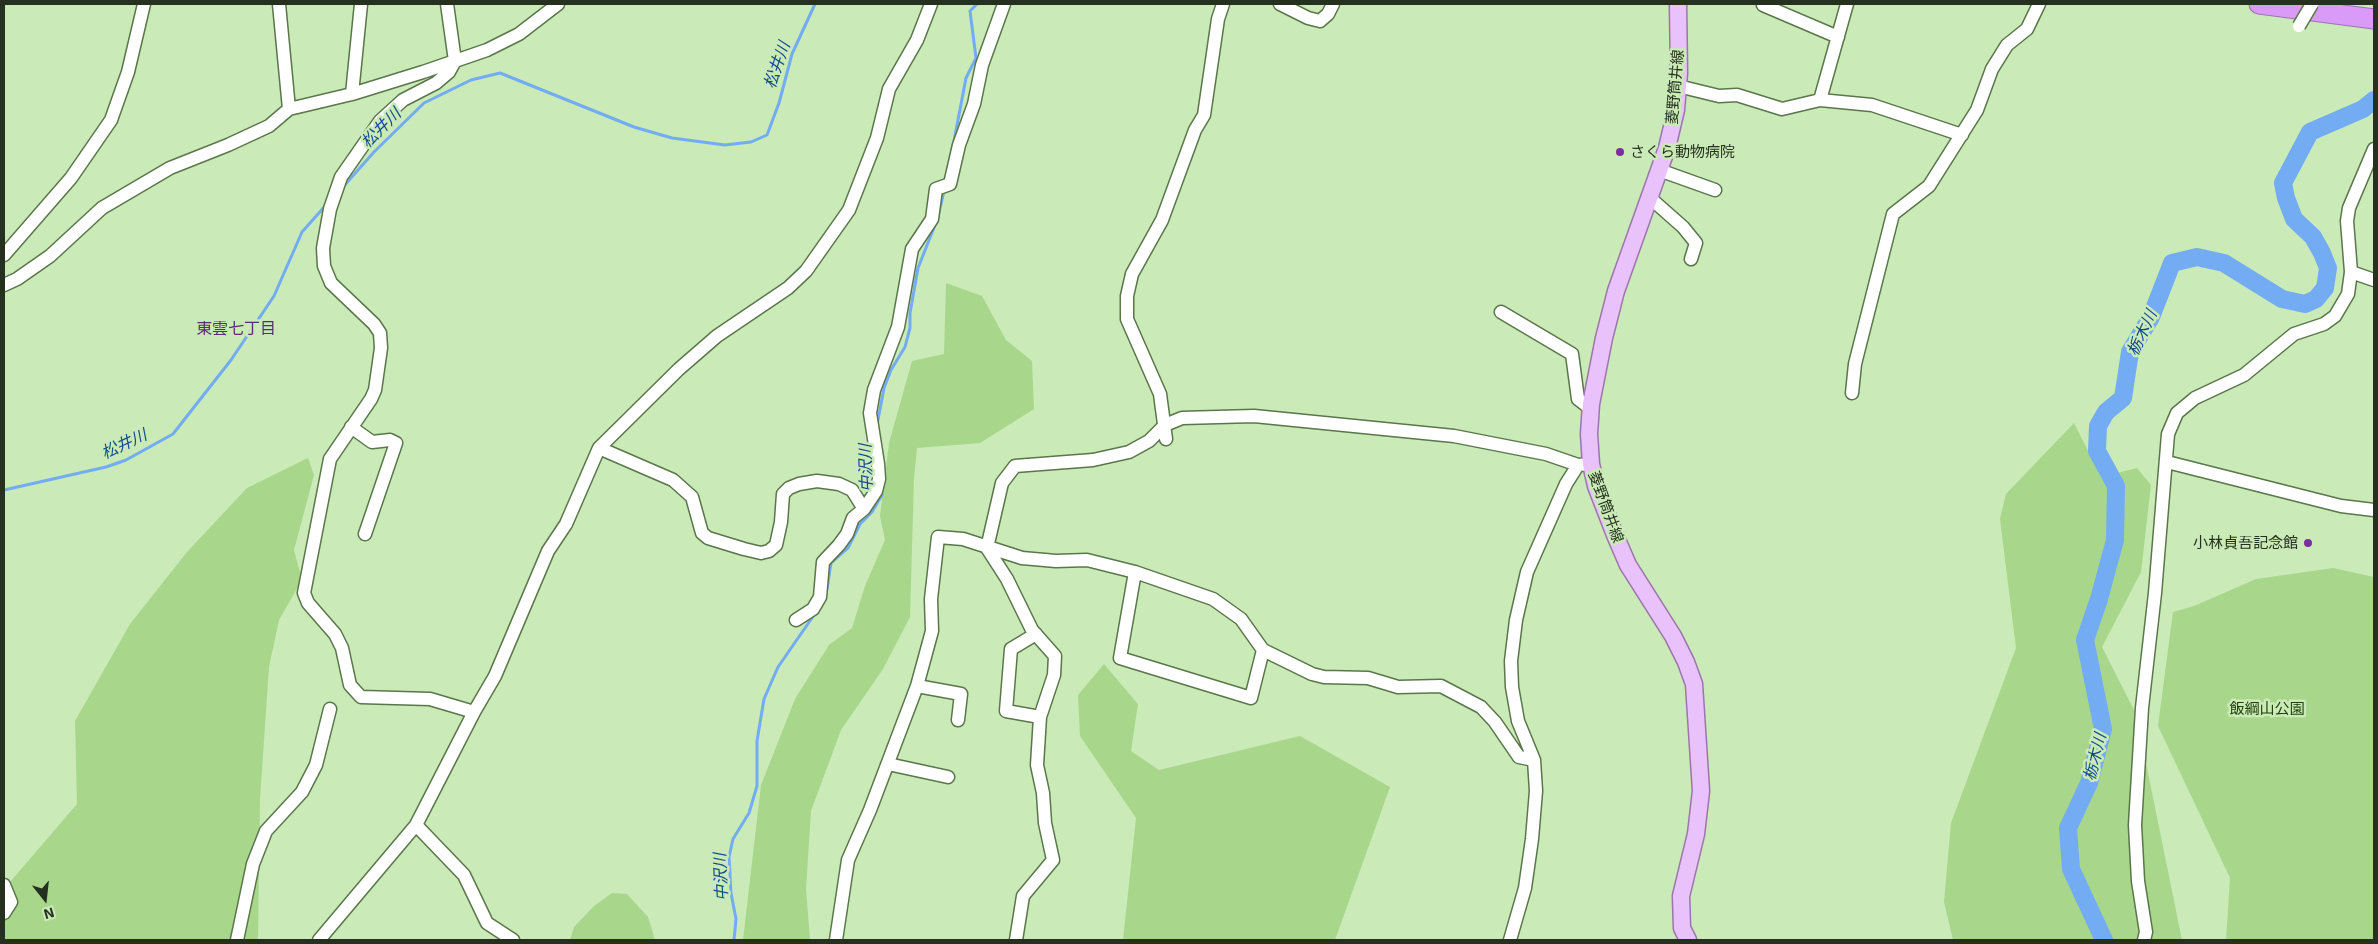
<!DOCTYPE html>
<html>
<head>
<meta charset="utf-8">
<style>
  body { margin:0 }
  #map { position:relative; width:2378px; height:944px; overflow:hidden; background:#caeab8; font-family:"Exo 2",sans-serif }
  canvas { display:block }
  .frame { position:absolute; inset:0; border:5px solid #25311e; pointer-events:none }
  .north { position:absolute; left:20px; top:874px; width:50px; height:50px; -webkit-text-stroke:4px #caeab8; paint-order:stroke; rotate:164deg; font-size:14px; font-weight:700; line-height:20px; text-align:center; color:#25311e }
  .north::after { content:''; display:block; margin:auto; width:18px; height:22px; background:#25311e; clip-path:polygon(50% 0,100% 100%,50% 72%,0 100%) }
</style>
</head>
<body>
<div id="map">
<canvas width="2378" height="944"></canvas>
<div class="frame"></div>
<div class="north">N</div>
</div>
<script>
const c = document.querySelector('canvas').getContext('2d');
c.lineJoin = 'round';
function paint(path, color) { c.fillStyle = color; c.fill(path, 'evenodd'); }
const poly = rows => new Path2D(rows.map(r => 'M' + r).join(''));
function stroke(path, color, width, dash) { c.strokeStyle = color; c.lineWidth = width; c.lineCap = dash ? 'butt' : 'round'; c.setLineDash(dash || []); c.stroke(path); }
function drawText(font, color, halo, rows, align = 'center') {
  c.font = font + ' "Exo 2","Noto Sans JP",sans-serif'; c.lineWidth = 5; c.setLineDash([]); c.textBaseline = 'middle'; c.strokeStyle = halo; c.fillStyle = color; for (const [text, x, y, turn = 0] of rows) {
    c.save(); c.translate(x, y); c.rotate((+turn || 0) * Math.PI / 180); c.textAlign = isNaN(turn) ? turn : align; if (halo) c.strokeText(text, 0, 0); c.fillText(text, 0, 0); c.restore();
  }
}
paint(poly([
  [946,283,982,296,1006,340,1032,361,1034,409,980,443,917,448,914,478,910,617,883,669,841,730,811,811,806,889,810,940,743,940,761,785,795,699,829,645,852,628,865,586,885,540,880,516,889,443,912,361,944,354],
  [2074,423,2101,477,2137,468,2151,485,2141,572,2102,647,2136,714,2182,940,1953,940,1944,902,1951,823,2016,648,2000,519,2006,494],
  [308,458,314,475,294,550,302,580,279,620,269,667,260,799,258,940,4,940,4,889,77,804,75,721,130,624,187,552,247,488],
  [2333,568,2374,577,2374,940,2226,940,2230,878,2158,726,2173,612,2194,606,2256,579],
  [1104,664,1138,704,1131,751,1159,770,1300,736,1390,787,1335,940,1123,940,1136,818,1080,736,1078,695],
  [612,893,627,894,648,917,655,940,570,940,574,927,594,906]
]), '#a8d78c');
stroke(poly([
  [953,146,966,78,976,58,970,11,977,4],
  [342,188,374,152,424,103,471,80,500,73,634,127,672,138,725,145,751,142,767,135,779,103,792,54,815,4],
  [938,217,944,191],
  [877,425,884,388,891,370,905,347,910,328,910,313,918,268,935,225],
  [4,490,106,467,126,460,173,434,231,360,274,296,302,232,326,205],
  [827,589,831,563,848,548,860,524,872,512,882,495,882,491],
  [734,940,736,919,731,893,729,857,733,839,749,813,757,786,757,741,764,699,778,667,814,615]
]), '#73acf2', 3);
stroke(poly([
  [2104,940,2071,869,2068,828,2089,783,2103,729,2085,640,2099,599,2115,540,2116,486,2097,451,2098,426,2106,412,2123,398,2130,352,2151,317,2172,263,2197,257,2224,263,2282,299,2305,304,2316,299,2325,288,2328,268,2322,253,2313,237,2294,219,2286,198,2283,183,2310,132,2363,109,2374,100]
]), '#73acf2', 18);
const minor = poly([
  [279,4,289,109],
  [447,4,455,61,449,72,436,83,403,100,380,121,341,177,330,209,323,248,324,266,331,283,374,324,380,333,381,348,375,390,371,399,330,459,304,593,308,603,335,634,342,648,350,685,361,697,430,699,474,712],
  [1280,4,1308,18,1320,21,1328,14,1333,4],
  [1763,5,1838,37],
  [1678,86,1719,96,1737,95,1782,109,1820,100,1872,105,1962,135],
  [352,94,361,4],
  [1820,100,1847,4],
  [1659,170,1715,190],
  [1649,197,1683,227,1696,243,1691,259],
  [4,255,71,178,111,120,128,72,144,4],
  [2351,272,2374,280],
  [4,285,17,279,50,256,102,208,170,168,228,145,269,126,289,109,352,94,423,72,487,50,519,34,558,4],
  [1501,312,1572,354,1578,399,1591,409],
  [1852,393,1855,364,1893,214,1929,186,1977,110,1992,69,2007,45,2027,29,2039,4],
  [351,427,372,442,390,440,396,443,365,534],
  [1166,439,1160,394,1127,319,1127,296,1132,274,1162,220,1195,130,1204,115,1218,19,1223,4],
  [599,448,673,480,692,497,702,533,708,538,744,549,761,553,769,551,776,545,781,522,783,494,789,488,799,484,817,481,839,484,852,490,864,509],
  [2167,462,2341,506,2374,510],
  [1135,572,1120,658,1251,698,1263,650],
  [796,620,813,609,820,597,823,562,839,545,847,534,853,518,864,509,876,491,879,479,878,464,870,413,874,390,898,327,912,249,932,219,936,189,950,184,959,145,974,104,982,65,1004,4],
  [1036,634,1011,649,1006,711,1040,717],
  [917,686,961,694,958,720],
  [888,764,948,777],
  [416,825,464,875,487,923,513,940],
  [4,885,11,902,4,913],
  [237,940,253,864,266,831,302,792,316,765,330,709],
  [319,940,416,825,474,712,495,676,548,551,566,524,599,448,679,369,717,336,788,288,806,271,849,210,877,138,889,89,917,40,931,4],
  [836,940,848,860,870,810,917,686,932,631,931,599,938,537,963,539,1022,558,1056,561,1087,560,1135,572,1213,599,1241,619,1263,650,1312,674,1324,677,1368,678,1398,687,1441,686,1481,707,1495,722,1519,757,1534,760],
  [1016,940,1023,896,1053,860,1045,823,1043,793,1037,765,1040,717,1054,675,1055,656,1032,630,1007,579,987,548,1002,483,1015,466,1093,460,1129,452,1149,441,1165,425,1182,418,1254,416,1454,436,1546,454,1578,465,1591,464],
  [1510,940,1525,888,1532,839,1536,791,1534,760,1518,721,1512,687,1511,661,1516,620,1527,572,1566,484,1578,465],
  [2144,940,2146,932,2138,881,2135,825,2142,708,2155,593,2168,434,2177,413,2195,398,2244,375,2294,334,2324,324,2335,316,2348,294,2351,272,2347,221,2349,208,2374,149]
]);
const major = poly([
  [1678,4,1679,73,1676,110,1667,148,1616,291,1604,338,1591,404,1589,434,1591,464,1596,486,1615,535,1628,565,1673,636,1686,662,1694,684,1701,791,1696,834,1681,896,1682,928,1688,940]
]);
const highway = poly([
  [2259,4,2374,19]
]);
stroke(minor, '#5a764a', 15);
stroke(major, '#9b75ac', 19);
stroke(highway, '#9b75ac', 21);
stroke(minor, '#fff', 12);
stroke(major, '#e9c2fb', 16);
stroke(highway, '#da9af8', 19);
const minorBridge = poly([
  [2299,26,2312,4]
]);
stroke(minorBridge, '#5a764a', 15, []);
stroke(minorBridge, '#fff', 12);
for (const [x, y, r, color] of [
  [1620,152,5,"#7d2d9d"],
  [2308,543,5,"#7d2d9d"]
]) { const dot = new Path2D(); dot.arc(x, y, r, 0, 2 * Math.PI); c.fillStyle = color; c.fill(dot); stroke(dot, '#caeab8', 2); }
drawText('15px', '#25311e', '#caeab8', [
  ["菱野筒井線",1675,87,-85],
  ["菱野筒井線",1606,507,70]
]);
drawText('15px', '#25311e', '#caeab8', [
  ["さくら動物病院",1630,152],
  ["小林貞吾記念館",2298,543,"right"]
], 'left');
drawText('15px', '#214008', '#caeab8', [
  ["飯綱山公園",2267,709]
]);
drawText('italic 16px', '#104a89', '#caeab8', [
  ["松井川",777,65,-71],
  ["松井川",381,128,-45],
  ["栃木川",2142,333,-65],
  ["松井川",124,444,-25],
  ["中沢川",866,468,-92],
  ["栃木川",2095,757,-76],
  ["中沢川",721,877,-93]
]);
drawText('16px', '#563067', '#caeab8', [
  ["東雲七丁目",236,329]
]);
</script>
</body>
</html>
